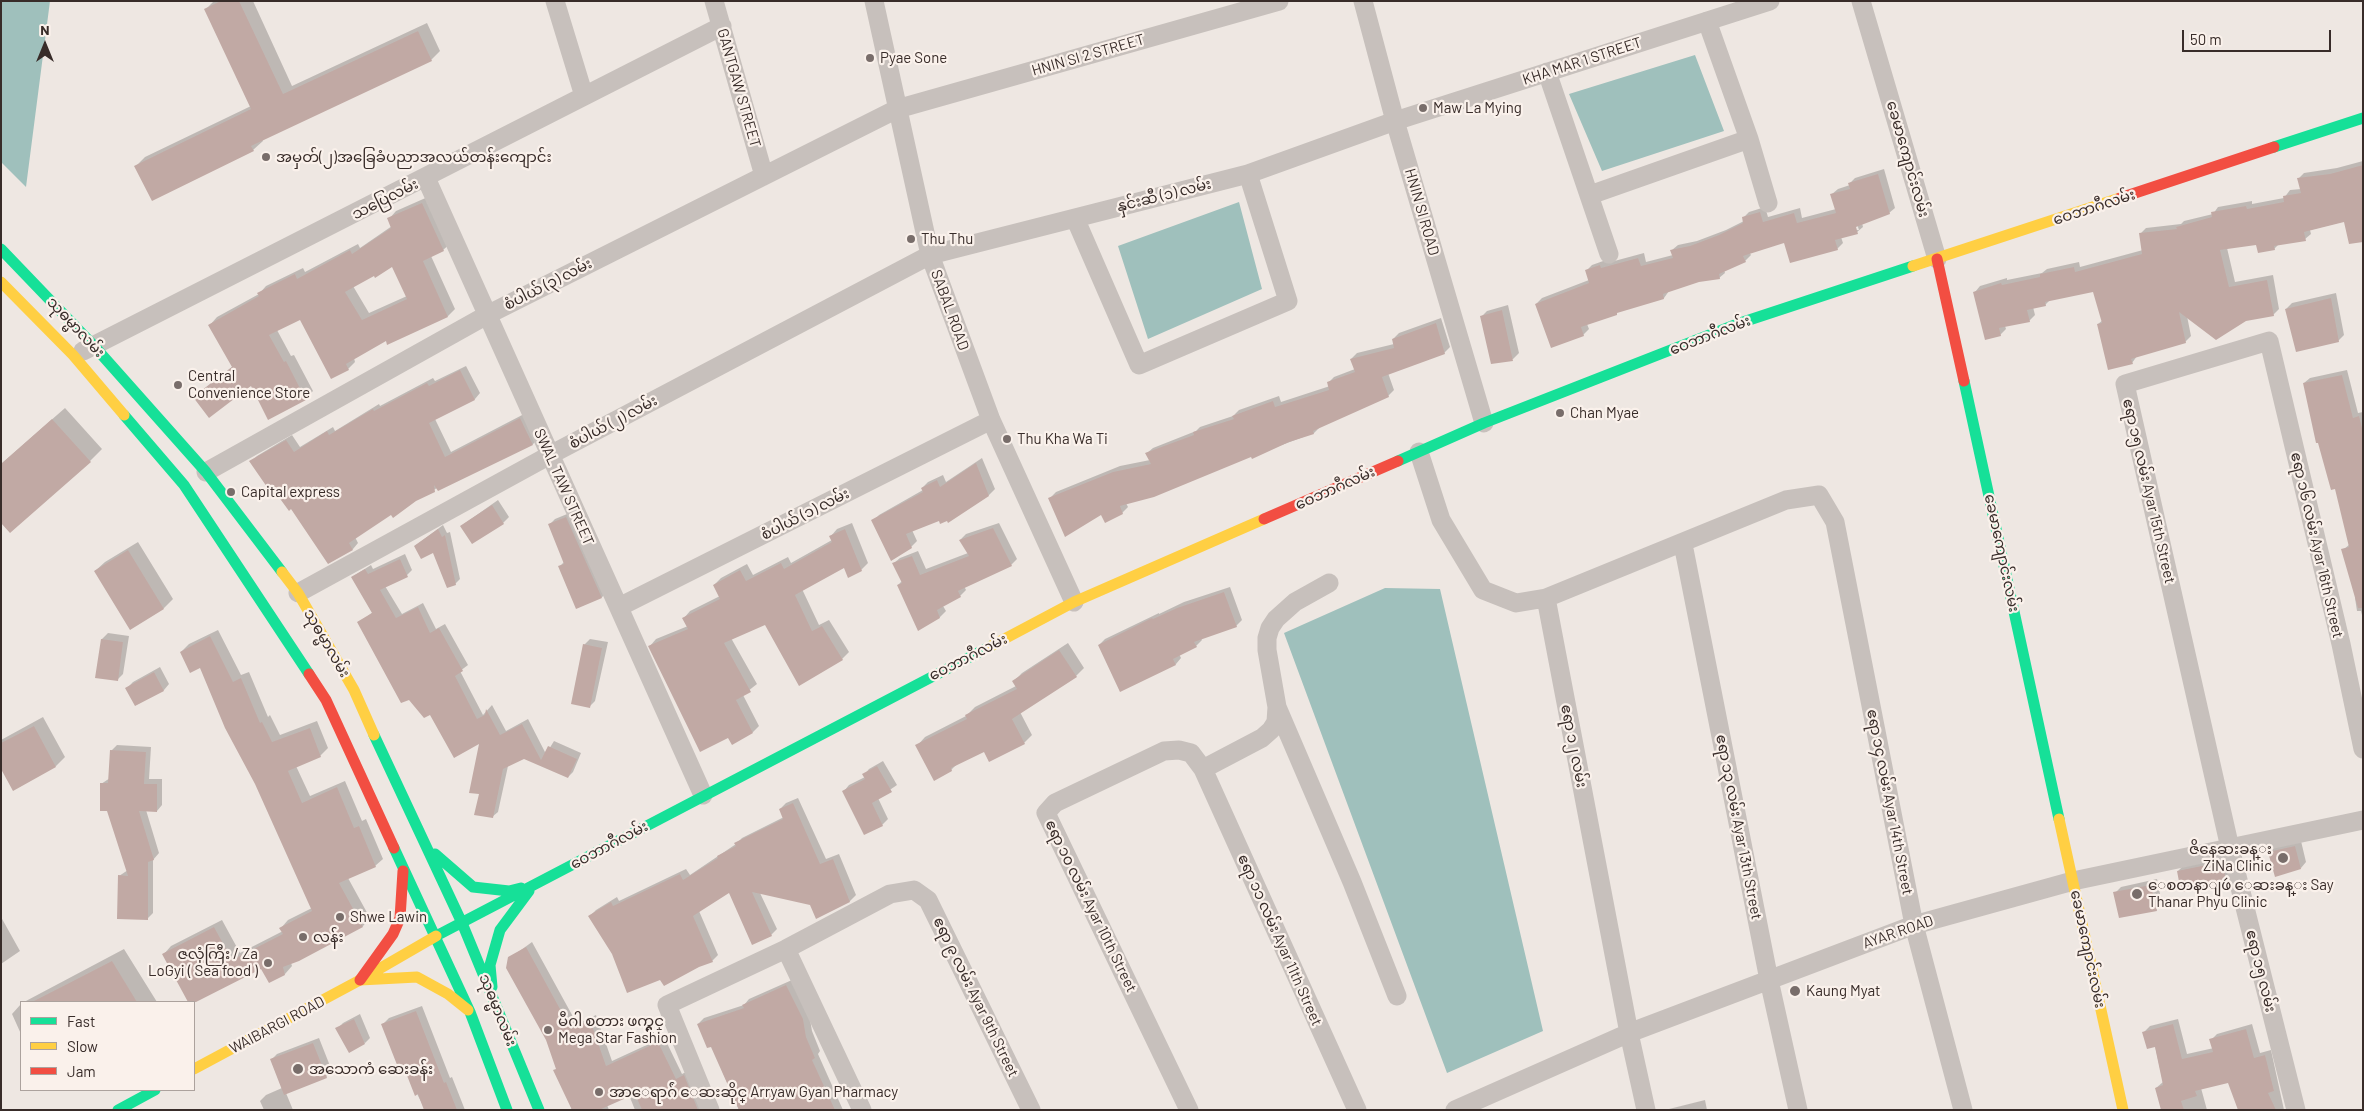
<!DOCTYPE html>
<html>
<head>
<meta charset="utf-8">
<style>
  body { margin:0 }
  #map { position:relative; width:2364px; height:1111px; overflow:hidden; background:#eee7e2; font-family:Barlow,sans-serif }
  canvas { display:block }
  .frame { position:absolute; inset:0; border:2px solid #382c29; pointer-events:none }
  .legend { position:absolute; left:20px; top:1001px; width:175px; height:90px; box-sizing:border-box; background:#faf1eb; border:1px solid #aca29d; margin:0; padding:6px 9px; list-style:none; font-size:15px; color:#382c29 }
  .legend li { display:flex; align-items:center; gap:10px; height:25px }
  .legend b { width:25px; border:1px solid #aca29d }
  .north { position:absolute; left:20px; top:20px; width:50px; height:50px; -webkit-text-stroke:4px #faf1eb; paint-order:stroke; rotate:0deg; font-size:14px; font-weight:700; line-height:20px; text-align:center; color:#382c29 }
  .north::after { content:''; display:block; margin:auto; width:18px; height:22px; background:#382c29; clip-path:polygon(50% 0,100% 100%,50% 72%,0 100%) }
  .scale { position:absolute; left:2182px; top:30px; width:149px; height:22px; box-sizing:border-box; border:2px solid #382c29; border-top:0; padding-left:6px; font-size:15px; line-height:18px; white-space:nowrap; color:#382c29; -webkit-text-stroke:4px #faf1eb; paint-order:stroke }
</style>
</head>
<body>
<div id="map">
<canvas width="2364" height="1111"></canvas>
<div class="frame"></div>
<ul class="legend">
<li><b style="height:6px;background:#16e098"></b>Fast</li>
<li><b style="height:6px;background:#ffcf43"></b>Slow</li>
<li><b style="height:6px;background:#f24e42"></b>Jam</li>
</ul>
<div class="north">N</div>
<div class="scale">50 m</div>
</div>
<script>
const c = document.querySelector('canvas').getContext('2d');
c.lineJoin = 'round';
function paint(path, color) { c.fillStyle = color; c.fill(path, 'evenodd'); }
const poly = rows => new Path2D(rows.map(r => 'M' + r).join(''));
function stroke(path, color, width, dash) { c.strokeStyle = color; c.lineWidth = width; c.lineCap = dash ? 'butt' : 'round'; c.setLineDash(dash || []); c.stroke(path); }
function drawText(font, color, halo, rows, align = 'center') {
  c.font = font + ' Barlow,"Noto Sans Myanmar",sans-serif'; c.lineWidth = 4.5; c.setLineDash([]); c.textBaseline = 'middle'; c.strokeStyle = halo; c.fillStyle = color; for (const [text, x, y, turn = 0] of rows) {
    c.save(); c.translate(x, y); c.rotate((+turn || 0) * Math.PI / 180); c.textAlign = isNaN(turn) ? turn : align; if (halo) c.strokeText(text, 0, 0); c.fillText(text, 0, 0); c.restore();
  }
}
paint(poly([
  [1,1,50,1,26,187,1,162],
  [1695,55,1724,131,1602,171,1569,94],
  [1239,202,1262,289,1148,339,1118,246],
  [1385,588,1440,589,1543,1031,1447,1073,1284,633]
]), '#9fc0bc');
paint(poly([
  [214,1,253,1,292,86,427,23,440,51,431,60,262,139,263,141,253,150,136,166,145,157,251,106,206,9],
  [2363,161,2363,240,2345,221,2310,230,2311,234,2305,239,2279,244,2274,249,2257,244,2227,248,2235,282,2273,275,2279,309,2273,315,2187,316,2191,336,2185,342,2137,356,2132,363,2098,324,2103,320,2094,290,2051,299,2045,305,2033,307,2035,315,2029,321,2005,326,2006,329,2000,335,1975,292,1980,286,2007,278,2007,280,2042,273,2047,269,2079,262,2080,267,2143,250,2141,233,2146,228,2181,224,2184,221,2213,214,2218,207,2252,201,2252,204,2284,198,2290,190,2301,189,2298,179,2304,173,2337,168],
  [1884,169,1895,208,1889,213,1862,223,1863,227,1857,232,1841,237,1843,243,1837,249,1785,242,1749,252,1751,255,1745,261,1724,270,1725,273,1719,278,1699,281,1669,291,1664,298,1619,311,1587,324,1589,329,1583,335,1536,304,1542,298,1589,280,1586,271,1592,265,1606,260,1607,263,1644,253,1646,262,1673,255,1672,250,1678,245,1697,241,1726,230,1744,221,1743,218,1749,212,1765,207,1768,217,1800,208,1802,218,1836,209,1832,194,1838,189,1850,185,1850,183,1855,178],
  [1856,221,1859,230,1856,230],
  [430,196,451,243,443,250,431,256,455,309,448,316,388,343,386,340,354,358,355,362,348,369,301,318,277,330,291,356,294,355,313,391,305,399,251,384,195,397,233,366,210,325,217,317,259,294,266,286,303,268,305,272,358,244,360,248,392,226,389,219,396,211],
  [393,265,407,296,369,313,353,286],
  [2336,293,2344,335,2338,341,2286,309,2292,303],
  [1508,305,1519,353,1513,359,1492,362,1481,317,1487,311],
  [1441,318,1450,347,1444,353,1388,373,1394,390,1388,396,1320,427,1314,433,1126,503,1128,507,1122,513,1102,514,1050,498,1056,492,1120,466,1150,460,1147,453,1153,448,1196,431,1200,427,1233,416,1239,410,1279,396,1281,402,1330,386,1328,383,1334,377,1355,369,1351,359,1357,353,1394,344,1393,339,1399,333],
  [466,366,480,393,475,399,435,419,451,452,526,413,539,438,533,444,437,488,391,513,355,537,358,543,353,549,329,562,291,507,251,462,257,456,292,435,300,447,333,427,335,431,379,404,380,406,433,378,435,381],
  [2347,370,2358,413,2363,412,2363,619,2361,611,2357,611,2355,598,2356,597,2343,550,2350,544,2336,488,2304,383,2310,378],
  [65,408,102,449,90,461,1,464],
  [982,458,995,489,989,495,912,530,917,541,911,547,873,521,879,515,923,490,922,488,928,482,943,475,946,482],
  [498,500,509,517,503,523,461,526],
  [572,512,608,592,602,597,577,608,560,566,565,561,549,525,555,519],
  [852,523,868,563,861,570,844,567,802,589,819,625,829,620,849,652,842,659,765,623,731,638,757,684,743,695,759,726,753,732,728,736,650,646,656,639,688,626,684,618,690,611,720,596,714,585,721,578,747,564,753,575,788,557,791,563,832,540,831,536,837,529],
  [999,523,1017,559,1011,565,964,586,966,590,960,596,943,606,946,611,940,617,918,629,898,585,902,581,894,563,900,558,918,551,926,569,968,553,960,540,966,534],
  [443,525,447,533,450,532,460,579,455,584,434,551,415,546],
  [138,542,173,599,164,608,130,628,95,571,105,562],
  [405,554,412,570,407,575,385,586,402,614,423,603,436,629,445,624,468,665,460,671,483,715,492,705,506,731,528,719,546,754,554,741,581,753,573,772,568,777,524,757,508,766,498,812,492,817,481,741,431,713,359,623,373,612,352,577,371,565,373,569],
  [1230,587,1242,620,1236,626,1201,638,1202,640,1196,646,1179,654,1181,658,1176,664,1120,690,1099,645,1105,639,1159,613,1159,614,1184,602],
  [218,630,241,675,249,672,268,717,270,715,280,735,317,721,328,748,320,756,296,766,310,796,345,781,362,821,366,819,383,859,375,866,348,878,370,918,363,926,291,963,292,966,285,974,262,967,194,1002,189,1002,164,954,171,946,222,920,240,953,283,931,281,928,288,920,312,908,257,783,200,666,181,652,189,644],
  [108,633,129,636,123,674,117,680,97,677,102,639],
  [590,639,608,642,595,701,589,707,584,645],
  [1068,643,1084,668,1076,676,1020,712,1032,735,1024,743,984,750,958,763,951,770,917,746,925,737,966,716,975,707,1016,686,1013,682,1022,673],
  [160,667,169,684,164,690,136,705,127,688,133,682],
  [43,717,65,757,56,766,14,789,1,766,1,740],
  [117,745,151,747,149,779,162,779,162,805,157,811,146,810,159,853,153,860,153,913,147,919,119,876,128,870,101,784,110,778,111,751],
  [883,761,897,785,878,798,888,819,882,825,844,791,849,785,865,777,864,775,869,769],
  [798,798,826,859,839,854,856,895,850,901,817,917,811,904,760,893,777,929,771,935,729,892,699,911,718,955,712,961,660,978,614,954,590,916,596,910,617,897,619,901,686,869,690,875,736,844,742,838,784,817,780,809,786,803],
  [2301,841,2306,862,2301,868,2270,852,2276,846],
  [2228,857,2233,877,2227,883,2182,891,2178,871,2184,865],
  [2157,879,2162,904,2156,910,2115,893,2121,887],
  [1,917,20,951,1,964],
  [532,942,577,1024,596,1015,612,1061,664,1037,682,1074,690,1070,706,1110,635,1110,629,1095,607,1105,609,1110,572,1110,547,1040,510,958],
  [124,949,157,1002,23,1002,24,1002],
  [792,980,809,1013,812,1031,820,1051,818,1054,843,1110,739,1110,711,1045,698,1024,704,1018,744,1005,749,999],
  [21,1004,21,1034,12,1014],
  [422,1006,450,1078,452,1077,465,1110,425,1110,383,1024,389,1018],
  [360,1014,370,1038,365,1043,337,1029,343,1023],
  [2178,1019,2187,1054,2214,1048,2211,1040,2217,1034,2252,1024,2260,1053,2271,1050,2284,1110,2239,1110,2229,1082,2201,1088,2207,1110,2162,1110,2156,1088,2163,1082,2155,1046,2144,1032,2150,1026],
  [319,1038,332,1071,326,1077,286,1093,293,1110,264,1110,260,1101,266,1095,282,1088,271,1060,277,1054],
  [1705,1100,1707,1110,1668,1110,1669,1109]
]), '#0003');
paint(poly([
  [221,1,239,1,283,94,418,31,432,61,251,146,254,151,152,201,134,166,251,109,204,9],
  [2363,165,2363,242,2349,244,2344,222,2304,232,2306,241,2274,246,2275,250,2258,253,2256,245,2220,250,2229,287,2267,280,2274,316,2246,321,2216,340,2179,312,2186,343,2131,359,2133,364,2108,370,2097,324,2102,323,2093,292,2045,302,2046,306,2027,310,2030,322,1999,328,2001,336,1985,340,1973,292,2001,283,2002,285,2040,277,2040,274,2074,267,2075,272,2142,254,2139,233,2177,229,2176,227,2212,217,2211,212,2246,206,2247,209,2284,202,2283,196,2301,193,2297,178,2330,174],
  [1878,174,1890,214,1856,227,1858,234,1835,240,1838,250,1790,263,1784,243,1743,256,1746,262,1719,274,1720,279,1699,282,1663,294,1664,299,1617,313,1617,315,1581,327,1584,336,1551,348,1535,304,1589,283,1585,270,1600,265,1601,268,1638,258,1641,266,1673,258,1670,250,1690,246,1719,235,1743,223,1742,217,1760,212,1763,222,1794,213,1797,223,1836,213,1830,194,1850,189,1848,183],
  [422,203,444,251,423,261,448,317,387,345,386,341,346,364,349,370,331,379,300,320,269,335,284,362,286,361,306,400,268,420,251,386,209,418,193,397,232,367,208,325,259,296,257,293,295,274,297,279,350,250,352,254,391,228,387,218],
  [392,267,407,299,362,320,345,292,374,276,375,278],
  [2331,298,2339,342,2296,352,2285,309],
  [1502,310,1513,361,1491,364,1480,316],
  [1436,323,1445,354,1382,377,1389,397,1313,431,1314,434,1289,442,1252,459,1251,457,1154,497,1120,506,1123,514,1105,523,1101,515,1065,537,1048,498,1113,472,1151,464,1145,453,1194,435,1193,432,1234,419,1232,416,1273,401,1275,407,1329,390,1327,382,1355,372,1350,359,1394,348,1392,339],
  [460,370,475,400,429,423,445,457,520,418,533,445,438,491,434,485,435,492,416,501,393,518,391,515,349,543,353,550,328,564,291,509,289,511,270,485,267,487,249,461,286,440,294,452,327,431,329,435,373,409,374,411,427,383,429,386],
  [2342,375,2353,418,2359,416,2363,432,2363,608,2358,608,2341,549,2349,547,2335,489,2331,490,2318,443,2316,443,2303,383],
  [52,419,91,462,10,533,1,523,1,464],
  [976,463,989,496,948,523,947,521,940,524,939,521,906,534,912,548,891,561,871,520,923,492,921,488,937,480,940,487],
  [492,505,504,524,472,544,460,526],
  [566,517,602,598,576,609,558,566,564,564,548,524],
  [993,528,1012,566,958,591,961,597,937,610,940,618,918,631,897,585,902,583,892,563,912,556,920,575,969,556,959,540],
  [438,529,442,537,445,535,456,585,447,588,433,553,421,559,414,546],
  [845,529,862,571,848,578,844,568,795,595,812,631,822,626,843,660,799,686,765,625,724,643,751,692,736,700,753,733,732,745,728,738,700,752,648,646,688,629,682,618,720,599,713,585,740,570,746,581,781,563,784,569,832,542,829,536],
  [128,550,164,609,130,630,94,571],
  [400,559,408,577,380,590,396,618,418,607,430,633,439,628,463,671,455,676,477,719,485,715,486,709,500,735,522,724,541,760,548,746,577,759,568,778,524,759,503,769,493,818,474,815,479,794,469,793,479,744,454,758,430,715,424,718,409,700,401,703,357,622,372,613,351,577,365,569,368,574],
  [1224,592,1237,627,1194,642,1197,647,1173,659,1176,665,1120,692,1098,645,1152,618,1153,619,1177,608],
  [210,636,233,682,241,678,260,723,262,722,272,742,310,728,321,757,288,771,302,803,337,787,354,828,359,826,376,867,339,883,363,927,299,961,283,967,285,975,269,983,261,969,196,1002,188,1002,162,954,214,927,232,960,283,934,279,928,312,911,255,784,225,728,200,668,190,673,180,652],
  [101,639,123,642,118,681,95,678],
  [583,644,602,648,590,708,571,704],
  [1059,650,1077,677,1012,719,1025,744,989,762,984,752,951,768,952,771,934,781,915,745,967,719,965,715,1017,689,1012,681],
  [154,672,164,691,135,706,125,688],
  [34,726,56,767,13,791,1,769,1,743],
  [110,750,146,752,144,784,157,784,157,812,139,811,154,860,148,862,148,920,117,919,118,875,128,876,107,811,100,811,100,783,108,783],
  [877,766,892,792,872,803,883,826,864,835,842,791,865,779,862,774],
  [793,803,820,864,833,859,850,902,816,919,810,905,752,892,772,936,752,945,729,893,693,916,713,962,699,967,664,986,660,980,627,993,612,954,588,916,611,902,613,906,680,874,683,880,718,858,717,856,736,846,734,843,783,819,779,809],
  [2295,846,2301,869,2275,877,2268,852],
  [2222,862,2227,884,2181,892,2177,871],
  [2151,885,2157,911,2119,918,2113,892],
  [526,947,571,1029,590,1020,606,1066,658,1042,676,1079,684,1075,698,1110,642,1110,635,1094,599,1110,572,1110,553,1070,556,1069,546,1040,506,968,508,957],
  [112,961,137,1002,32,1002,79,978],
  [786,985,803,1019,806,1037,815,1058,812,1060,835,1110,739,1110,711,1047,707,1048,697,1024,744,1008,742,1005],
  [416,1011,444,1083,446,1082,457,1110,424,1110,418,1094,415,1096,406,1073,401,1075,381,1024],
  [354,1019,365,1044,349,1053,335,1028],
  [2173,1024,2182,1059,2213,1052,2209,1039,2246,1029,2254,1058,2265,1055,2274,1091,2268,1093,2276,1110,2238,1110,2228,1083,2195,1091,2197,1096,2181,1101,2184,1110,2161,1110,2155,1088,2163,1085,2155,1047,2147,1049,2142,1032],
  [313,1043,327,1078,284,1095,270,1059]
]), '#c1a9a4');
stroke(poly([
  [555,1,584,96],
  [714,1,764,176],
  [874,1,930,255,991,420,1074,602],
  [1363,1,1395,121,1484,423],
  [1861,1,1937,259],
  [1707,21,1749,139,1768,203],
  [1547,72,1609,254],
  [426,178,703,795],
  [1590,195,1749,139],
  [1075,218,1139,365,1288,301,1248,174],
  [83,351,722,26],
  [1419,452,1441,520,1483,590,1516,603,1546,598,1629,1033,1646,1110],
  [206,472,487,315,897,109,1279,1],
  [1683,544,1769,980,1798,1110],
  [298,593,550,455,930,255,1248,174,1395,121,1770,1],
  [1546,598,1786,500,1819,495,1835,522,1914,925,1963,1110],
  [619,607,991,420],
  [1277,707,1352,882,1397,996],
  [1203,769,1262,738,1271,730,1276,722,1277,707,1267,650,1267,638,1270,628,1276,619,1295,602,1329,583],
  [786,949,862,1110],
  [710,1110,667,1005,786,949,890,894,914,890,928,900,1031,1110],
  [1189,1110,1046,813,1055,803,1164,751,1179,750,1191,753,1203,769,1357,1110],
  [1455,1110,1629,1033,1914,925,2073,881,2363,820],
  [2296,1110,2230,848,2125,384,2269,341,2341,644,2363,749]
]), '#c7c0bc', 19);
stroke(poly([
  [2274,147,2363,118],
  [1,249,94,346,206,472,282,572],
  [1964,381,2059,819],
  [124,415,184,485,309,674],
  [1398,461,1484,423,1737,324,1913,266],
  [374,735,462,923,539,1110],
  [394,848,470,1012,507,1110],
  [435,854,473,887,509,891,521,888],
  [436,936,991,646],
  [492,987,490,965,500,930,529,891],
  [118,1110,155,1090]
]), '#16e098', 11);
stroke(poly([
  [1913,266,2120,198],
  [1,282,73,355,124,415],
  [282,572,298,593,354,690,374,735],
  [991,646,1074,602,1264,519],
  [2059,819,2123,1110],
  [360,980,417,977,448,994,468,1010],
  [194,1069,360,980,436,936]
]), '#ffcf43', 11);
stroke(poly([
  [2120,198,2274,147],
  [1937,259,1964,381],
  [1264,519,1398,461],
  [309,674,326,700,394,848],
  [360,980,393,934,400,918,403,871]
]), '#f24e42', 11);
for (const [x, y, r, color] of [
  [870,58,5,"#786d6a"],
  [1423,108,5,"#786d6a"],
  [266,157,5,"#786d6a"],
  [911,239,5,"#786d6a"],
  [178,385,5,"#786d6a"],
  [1560,413,5,"#786d6a"],
  [1007,439,5,"#786d6a"],
  [231,492,5,"#786d6a"],
  [2283,858,6,"#786d6a"],
  [2137,894,6,"#786d6a"],
  [340,917,5,"#786d6a"],
  [303,937,5,"#786d6a"],
  [268,963,5,"#786d6a"],
  [1795,991,6,"#786d6a"],
  [548,1030,5,"#786d6a"],
  [298,1069,6,"#786d6a"],
  [599,1092,5,"#786d6a"]
]) { const dot = new Path2D(); dot.arc(x, y, r, 0, 2 * Math.PI); c.fillStyle = color; c.fill(dot); stroke(dot, '#faf1eb', 2); }
drawText('15px', '#382c29', '#faf1eb', [
  ["HNIN SI 2 STREET",1088,55,-16],
  ["KHA MAR 1 STREET",1582,61,-18],
  ["GANTGAW STREET",739,88,74],
  ["ခေမာကျောင်းလမ်း",1908,159,74],
  ["နှင်းဆီ (၁) လမ်း",1164,195,-14],
  ["သပြေလမ်း",385,199,-27],
  ["ဝေဘာဂီလမ်း",2094,207,-18],
  ["HNIN SI ROAD",1422,212,74],
  ["စံပါယ် (၃) လမ်း",548,284,-27],
  ["SABAL ROAD",950,310,70],
  ["သုဓမ္မာလမ်း",76,327,47],
  ["ဝေဘာဂီလမ်း",1710,335,-21],
  ["စံပါယ် (၂) လမ်း",613,422,-28],
  ["SWAL TAW STREET",564,487,66],
  ["ဝေဘာဂီလမ်း",1335,488,-24],
  ["ဧရာ ၁၅ လမ်း Ayar 15th Street",2149,491,77],
  ["စံပါယ် (၁) လမ်း",805,514,-27],
  ["ဧရာ ၁၆ လမ်း Ayar 16th Street",2317,545,77],
  ["ခေမာကျောင်းလမ်း",2002,553,78],
  ["သုဓမ္မာလမ်း",327,643,60],
  ["ဝေဘာဂီလမ်း",968,657,-27],
  ["ဧရာ ၁၂ လမ်း",1574,746,79],
  ["ဧရာ ၁၄ လမ်း Ayar 14th Street",1890,802,79],
  ["ဧရာ ၁၃ လမ်း Ayar 13th Street",1739,827,79],
  ["ဝေဘာဂီလမ်း",609,845,-28],
  ["ဧရာ ၁၀ လမ်း Ayar 10th Street",1091,906,64],
  ["AYAR ROAD",1898,932,-19],
  ["ဧရာ ၁၁ လမ်း Ayar 11th Street",1280,940,66],
  ["ခေမာကျောင်းလမ်း",2088,949,78],
  ["ဧရာ ၁၅ လမ်း",2261,971,76],
  ["ဧရာ ၉ လမ်း Ayar 9th Street",976,997,64],
  ["သုဓမ္မာလမ်း",498,1010,68],
  ["WAIBARGI ROAD",277,1025,-28]
]);
drawText('15px', '#382c29', '#faf1eb', [
  ["Pyae Sone",880,58],
  ["Maw La Mying",1433,108],
  ["အမှတ်(၂)အခြေခံပညာအလယ်တန်းကျောင်း",276,157],
  ["Thu Thu",921,239],
  ["Central",188,376],
  ["Convenience Store",188,393],
  ["Chan Myae",1570,413],
  ["Thu Kha Wa Ti",1017,439],
  ["Capital express",241,492],
  ["ဇိနေဆးခန္း",2272,849,"right"],
  ["ZiNa Clinic",2272,866,"right"],
  ["ေစတနာျဖဴ ေဆးခန္း Say",2148,885],
  ["Thanar Phyu Clinic",2148,902],
  ["Shwe Lawin",350,917],
  ["လန်း",313,937],
  ["ဇလုံကြီး / Za",258,954,"right"],
  ["LoGyi ( Sea food )",258,971,"right"],
  ["Kaung Myat",1806,991],
  ["မီဂါ စတား ဖက္ရွင္",558,1021],
  ["Mega Star Fashion",558,1038],
  ["အသောကံ ဆေးခန်း",309,1069],
  ["အာေရာဂ်ံ ေဆးဆိုင္ Arryaw Gyan Pharmacy",609,1092]
], 'left');
</script>
</body>
</html>
